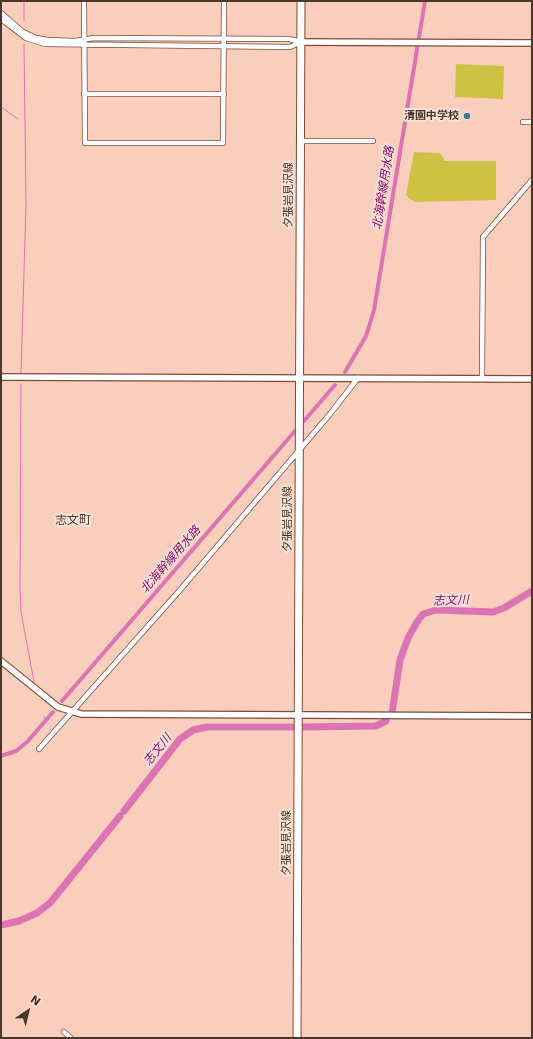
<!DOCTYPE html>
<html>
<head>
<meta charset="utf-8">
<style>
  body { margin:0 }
  #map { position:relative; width:533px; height:1039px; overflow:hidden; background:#facebc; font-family:"DejaVu Sans",sans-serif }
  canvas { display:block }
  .frame { position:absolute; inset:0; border:2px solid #4b362c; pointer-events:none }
  .north { position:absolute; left:8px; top:991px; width:40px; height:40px; -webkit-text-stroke:3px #f7e1d7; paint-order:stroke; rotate:35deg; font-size:11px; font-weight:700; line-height:16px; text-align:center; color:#4b362c }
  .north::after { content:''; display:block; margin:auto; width:14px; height:18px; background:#4b362c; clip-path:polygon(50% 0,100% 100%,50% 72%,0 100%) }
</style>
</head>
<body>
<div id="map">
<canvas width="533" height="1039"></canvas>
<div class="frame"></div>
<div class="north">N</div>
</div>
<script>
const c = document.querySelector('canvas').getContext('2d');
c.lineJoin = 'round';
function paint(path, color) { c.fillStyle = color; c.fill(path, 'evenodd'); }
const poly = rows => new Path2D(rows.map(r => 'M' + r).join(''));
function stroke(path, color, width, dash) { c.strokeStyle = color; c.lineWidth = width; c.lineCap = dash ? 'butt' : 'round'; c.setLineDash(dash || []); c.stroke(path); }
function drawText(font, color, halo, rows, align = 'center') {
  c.font = font + ' "DejaVu Sans","Noto Sans JP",sans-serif'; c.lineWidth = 4; c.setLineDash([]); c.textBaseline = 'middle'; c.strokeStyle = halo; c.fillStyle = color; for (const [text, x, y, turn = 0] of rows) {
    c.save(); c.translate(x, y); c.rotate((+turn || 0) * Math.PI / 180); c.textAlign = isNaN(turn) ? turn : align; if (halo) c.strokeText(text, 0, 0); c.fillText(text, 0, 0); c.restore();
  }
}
paint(poly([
  [456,64,504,66,503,99,455,97],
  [414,152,440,153,445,161,496,161,496,200,415,202,410,199,406,195]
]), '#cec244');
stroke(poly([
  [24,1,24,21],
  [1,107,18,119],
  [21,373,26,204,24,44],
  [21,384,20,588,21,612,34,682],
  [44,717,46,720]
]), '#dc74b4', 1);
stroke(poly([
  [345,372,366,336,374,310,425,1],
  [304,421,335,385],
  [62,701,295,431],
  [1,756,16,751,27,742,53,712]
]), '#dc74b4', 4);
stroke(poly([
  [392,713,400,660,408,638,417,622,423,614,436,610,493,612,504,608,532,591],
  [303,727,376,726,386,721],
  [124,811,180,739,193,730,207,727,294,727],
  [1,925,19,921,37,913,50,903,120,816]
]), '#dc74b4', 7);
const minor = poly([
  [84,1,85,143,223,143,224,1],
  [1,13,23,32,36,38,48,40,75,41,94,38,289,39,301,42],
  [1,19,26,38,45,44,290,47,301,42],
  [84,94,224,94],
  [523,122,532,122],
  [300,141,373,141],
  [482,379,483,237,532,180],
  [39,749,180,590,330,414,358,378],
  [64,1032,71,1038]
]);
const tertiary = poly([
  [301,42,532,43],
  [1,377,532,379],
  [1,661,58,707,81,714,532,716]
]);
const primary = poly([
  [297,1038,301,1]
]);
stroke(minor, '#794b38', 6);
stroke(tertiary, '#794b38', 8);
stroke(primary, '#794b38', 9);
stroke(minor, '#fff', 4.5);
stroke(tertiary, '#fff', 5.5);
stroke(primary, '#fff', 7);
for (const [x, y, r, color] of [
  [467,116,4,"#3f7c93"]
]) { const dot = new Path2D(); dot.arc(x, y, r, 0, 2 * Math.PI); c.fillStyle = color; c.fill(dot); stroke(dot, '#f7e1d7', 1.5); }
drawText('bold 11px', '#4b362c', '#f7e1d7', [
  ["清園中学校",459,116]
], 'right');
drawText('11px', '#4b362c', '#f7e1d7', [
  ["夕張岩見沢線",289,195,-90],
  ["夕張岩見沢線",288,519,-90],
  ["夕張岩見沢線",287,843,-90]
]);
drawText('italic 12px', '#900f6b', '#f7e1d7', [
  ["北海幹線用水路",384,188,-81],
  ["北海幹線用水路",171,560,-49],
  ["志文川",451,601,-2],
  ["志文川",158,750,-51]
]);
drawText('12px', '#4b362c', '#f7e1d7', [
  ["志文町",73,521]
]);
</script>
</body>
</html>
